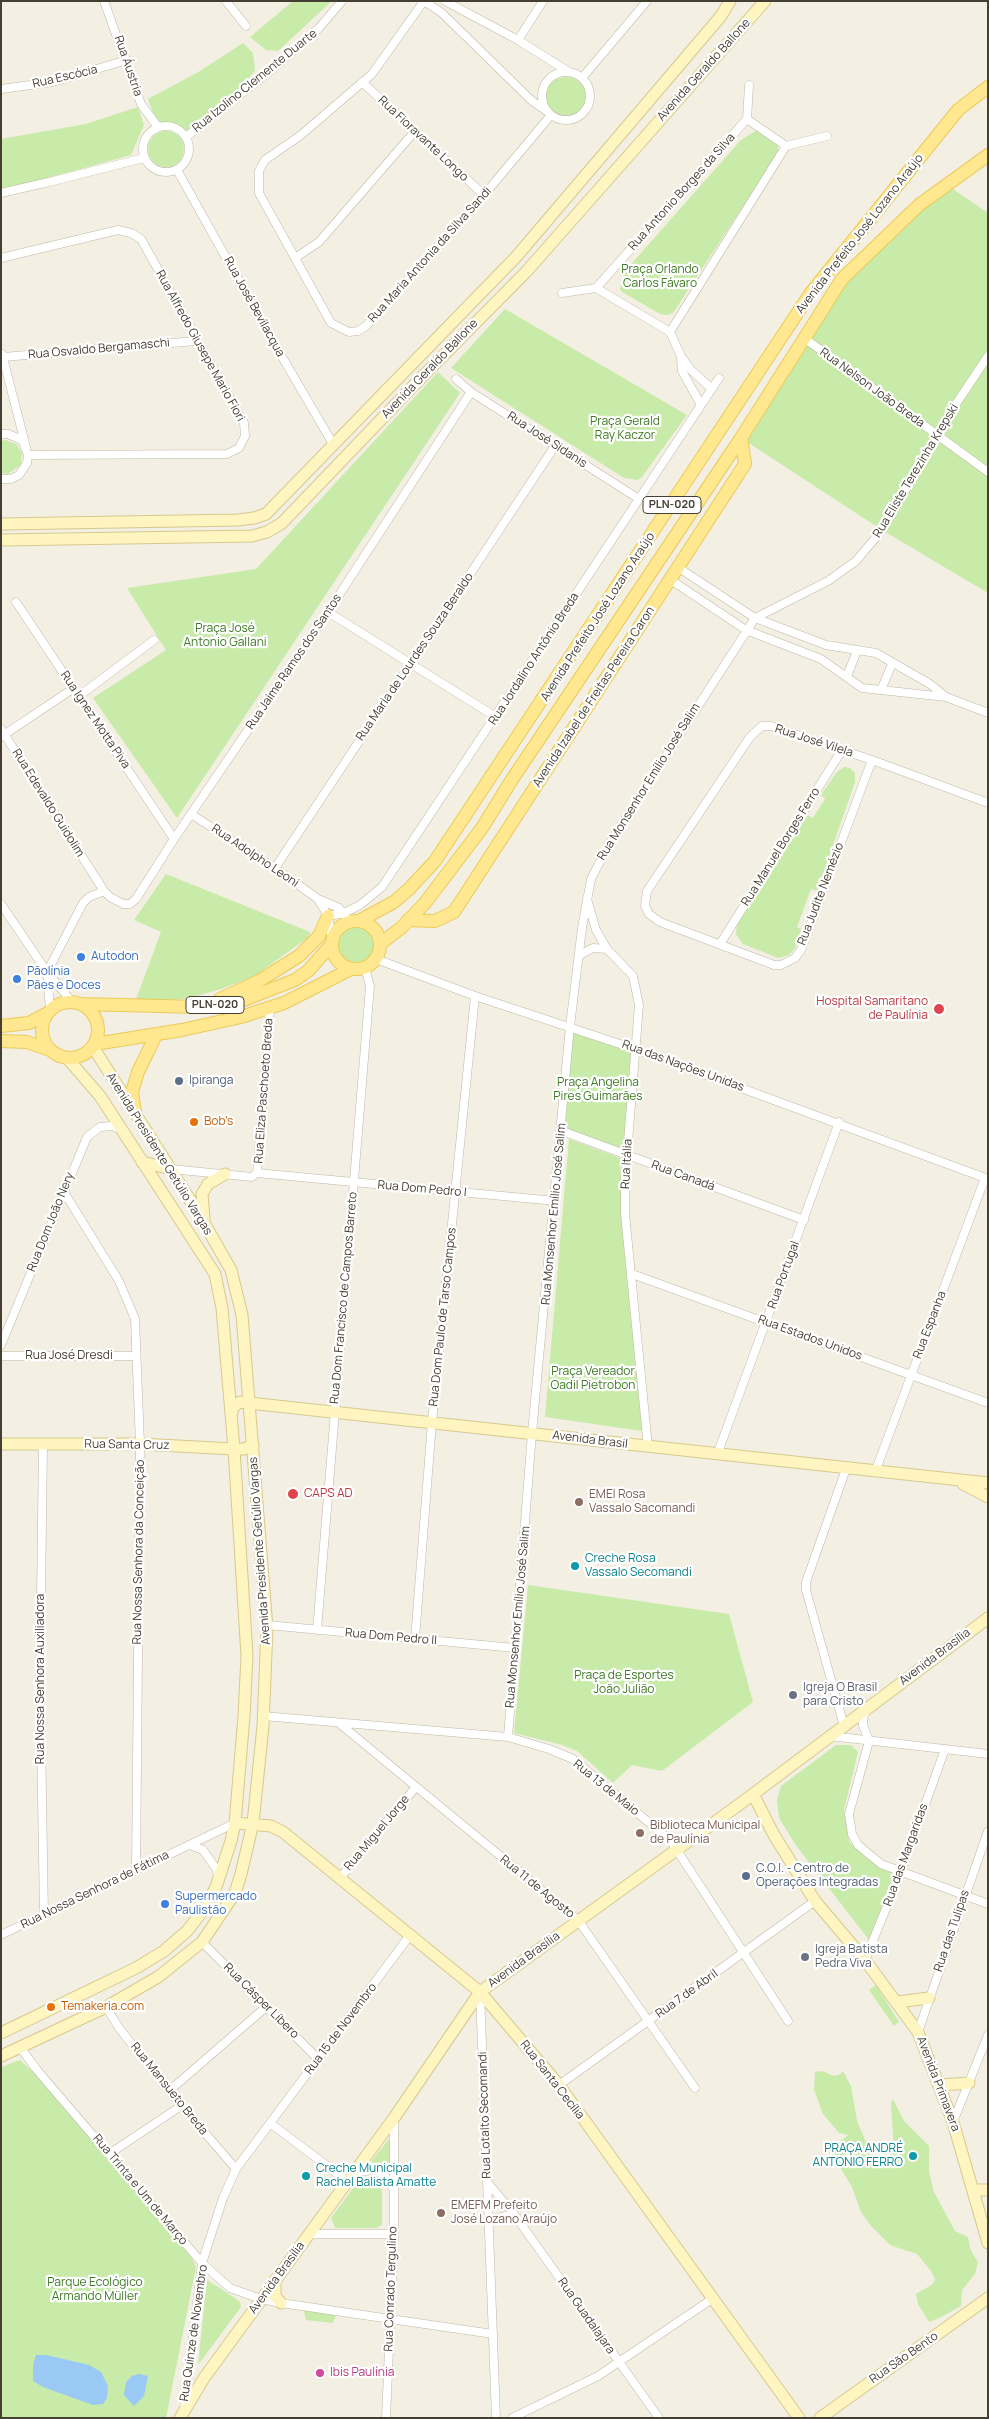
<!DOCTYPE html>
<html>
<head>
<meta charset="utf-8">
<style>
  body { margin:0 }
  #map { position:relative; width:989px; height:2419px; overflow:hidden; background:#f3efe3; font-family:Manrope,sans-serif }
  canvas { display:block }
  .frame { position:absolute; inset:0; border:2px solid #453f33; pointer-events:none }
</style>
</head>
<body>
<div id="map">
<canvas width="989" height="2419"></canvas>
<div class="frame"></div>
</div>
<script>
const c = document.querySelector('canvas').getContext('2d');
c.lineJoin = 'round';
function paint(path, color) { c.fillStyle = color; c.fill(path, 'evenodd'); }
const poly = rows => new Path2D(rows.map(r => 'M' + r).join(''));
function stroke(path, color, width, dash) { c.strokeStyle = color; c.lineWidth = width; c.lineCap = dash ? 'butt' : 'round'; c.setLineDash(dash || []); c.stroke(path); }
function drawText(font, color, halo, rows, align = 'center') {
  c.font = font + ' Manrope,sans-serif'; c.lineWidth = 4.5; c.setLineDash([]); c.textBaseline = 'middle'; c.strokeStyle = halo; c.fillStyle = color; for (const [text, x, y, turn = 0] of rows) {
    c.save(); c.translate(x, y); c.rotate((+turn || 0) * Math.PI / 180); c.textAlign = isNaN(turn) ? turn : align; if (halo) c.strokeText(text, 0, 0); c.fillText(text, 0, 0); c.restore();
  }
}
paint(poly([
  [293,1,332,1,278,51,266,50,250,37],
  [243,43,253,53,255,71,220,111,186,137,179,129,172,126,158,127,148,99,200,71],
  '546 97a20 20 0 1 1 40 0a20 20 0 1 1-40 0Z',
  [138,107,144,125,131,155,1,191,1,139,86,124],
  [757,130,777,142,778,150,774,159,673,313,667,315,660,314,622,292,620,289,626,270,741,140],
  '148 149a18 18 0 1 1 36 0a18 18 0 1 1-36 0Z',
  [947,185,988,213,988,593,882,530,741,438,842,279],
  [505,309,687,415,642,477,638,480,624,478,451,368],
  [438,372,460,393,177,818,93,698,166,650,127,588,256,569],
  [6,440,16,444,22,453,21,465,8,474,1,473,1,441],
  [844,767,850,768,855,773,855,782,817,891,811,889,797,927,801,929,795,948,789,955,778,958,743,944,736,934,737,923,808,815,813,818,825,799,821,795,836,773],
  [166,874,310,932,309,937,253,977,221,989,185,999,135,1002,161,932,134,920],
  '338 945a18 18 0 1 1 36 0a18 18 0 1 1-36 0Z',
  [573,1031,632,1051,624,1151,565,1129],
  [569,1139,620,1158,624,1242,635,1336,642,1431,545,1417],
  [528,1585,729,1614,753,1702,662,1771,632,1765,613,1783,577,1751,562,1745,514,1733],
  [836,1745,851,1745,858,1752,844,1810,849,1841,865,1857,894,1874,869,1940,795,1844,779,1818,777,1800,781,1786],
  [876,1985,899,2022,894,2026,869,1990],
  [20,2060,33,2072,191,2257,196,2267,166,2418,1,2418,1,2067],
  [822,2071,834,2076,839,2075,843,2071,851,2086,857,2121,872,2156,886,2162,894,2151,891,2103,893,2099,904,2121,929,2146,929,2172,934,2192,955,2231,968,2237,971,2251,978,2262,975,2274,962,2290,961,2306,941,2317,929,2322,918,2304,916,2294,933,2284,935,2279,931,2271,917,2254,890,2245,871,2226,861,2212,852,2187,832,2154,834,2147,848,2135,839,2133,823,2114,814,2090,815,2072],
  [389,2139,390,2170,371,2162],
  [365,2180,376,2183,382,2190,382,2225,376,2228,335,2228,331,2218,357,2183],
  [207,2280,232,2296,240,2302,241,2307,198,2365],
  [303,2307,337,2312,333,2323,306,2320]
]), '#c8eba9');
paint(poly([
  [36,2355,46,2355,89,2365,101,2372,108,2386,107,2398,103,2404,93,2405,43,2387,33,2381,33,2365],
  [139,2374,148,2376,144,2396,134,2406,124,2395,126,2382,132,2376]
]), '#9ac9f5');
const street = poly([
  [104,1,141,104,158,127],
  [226,1,246,26],
  [424,1,372,74,301,135,265,160,259,171,259,193,331,323,349,332,358,331,366,326,484,195,551,115],
  [424,1,442,13,531,100,548,112],
  [445,1,518,40,569,72],
  [518,40,543,1],
  '542 96a24 24 0 1 1 48 0a24 24 0 1 1-48 0Z',
  [582,78,647,1],
  [362,82,484,195],
  [1,89,53,82,127,60],
  [747,119,786,146],
  '143 149a23 23 0 1 1 46 0a23 23 0 1 1-46 0Z',
  [186,137,274,68,319,28,342,1],
  [177,170,267,331,333,444],
  [1,193,49,182,144,158],
  [1,258,118,230,131,233,141,239,244,423,245,436,239,448,227,454,28,455],
  [295,258,319,242,415,131],
  [562,293,596,288],
  [670,332,786,146,827,136],
  [804,338,988,472],
  [2,354,26,447],
  [3,357,196,341],
  [681,358,682,371,701,405],
  [456,379,471,392,639,499],
  [712,389,691,370,681,356,670,332,596,288,747,119,749,85],
  [1,434,8,434,22,440,28,455,27,463,19,475,11,479,1,479],
  [679,568,755,618,826,645,876,653,930,684,945,696],
  [671,580,746,630,821,659,862,688,946,697,988,713],
  [16,602,174,839],
  [328,612,496,717],
  [847,676,857,651],
  [881,690,892,664],
  [79,696,154,640],
  [1,729,104,891,110,897,123,904,130,904,136,899,174,839,328,612,471,392],
  [1,737,74,688],
  [872,760,801,950,795,958,781,965,774,965,660,922,649,914,645,906,647,891,750,737,762,726,771,726,842,750,872,760,988,803],
  [191,814,275,868,318,899,328,916,332,938],
  [275,868,555,446],
  [318,899,339,908,349,922],
  [587,899,596,930,607,949,633,976,639,1005,625,1179,625,1214,648,1447],
  [1,904,47,972,72,1002],
  [328,916,344,913,360,905,382,887,719,378],
  [720,944,842,750],
  [580,955,593,948,607,949],
  [376,959,475,996,635,1049,988,1179],
  [47,972,83,903,89,897,104,891],
  [47,972,50,1009],
  [562,1131,804,1220],
  [171,1169,252,1177,257,1173,556,1201],
  [257,1173,270,1008],
  [64,1192,119,1281,135,1319,140,1444,136,1870],
  [632,1274,988,1403],
  [1,1345,87,1137,100,1127,112,1126,121,1129],
  [1,1356,136,1356],
  [43,1444,40,1677,44,1915],
  [717,1455,839,1122],
  [875,1472,985,1178],
  [267,1625,515,1648],
  [317,1630,370,986,365,968],
  [415,1639,432,1422,475,996],
  [867,1710,863,1717,863,1725,869,1741],
  [263,1716,508,1737,549,1749,573,1759,671,1841,788,2021],
  [340,1724,578,1920,695,2088],
  [844,1726,806,1590,806,1582,846,1469],
  [830,1736,988,1754],
  [508,1737,532,1433,570,1026,582,928,591,879,609,844,755,618,828,581,856,561,882,530,958,401,988,356],
  [869,1741,849,1814,852,1834,858,1845,881,1864,988,1904],
  [190,1845,203,1850,217,1870,218,1877],
  [340,1878,415,1788],
  [1,1935,235,1823],
  [202,1942,319,2060],
  [865,1960,901,1872,945,1749],
  [480,1992,496,2418],
  [106,2007,119,2028,169,2091,236,2169],
  [918,2032,988,1831],
  [20,2047,37,2070,202,2263,230,2288,261,2299,281,2303,493,2334],
  [559,2085,815,1901],
  [169,2091,266,2007],
  [953,2122,988,2035],
  [270,2123,347,2181],
  [109,2154,181,2106],
  [353,2173,372,2170,380,2173,385,2176,394,2190],
  [488,2183,514,2214,659,2418],
  [489,2220,514,2214],
  [310,2234,394,2234],
  [184,2408,202,2263,223,2198,236,2169,410,1935],
  [386,2418,394,2234,394,2118],
  [512,2418,598,2376,712,2299]
]);
const secondary = poly([
  [1,524,238,520,254,518,266,514,516,257,721,16,730,1],
  [1,540,252,536,267,532,282,523,418,381,526,272,765,1],
  [142,1162,171,1169],
  [204,1219,202,1194,208,1184,225,1174],
  [231,1414,234,1406,240,1402,249,1403,988,1483],
  [1,1444,140,1444,234,1449,244,1449,253,1445],
  [963,1484,988,1497],
  [753,1794,774,1835,815,1901,865,1960,918,2032,953,2122,988,2243],
  [235,1823,271,1826,283,1832,480,1992,559,2085,799,2418],
  [897,2002,929,1998],
  [1,2033,136,1968,164,1951,187,1931,205,1908,216,1887,231,1841,235,1823,244,1716,247,1656,234,1449,222,1308,215,1274,100,1096,67,1058],
  [1,2056,106,2007,158,1977,202,1942,235,1893,241,1874,253,1823,263,1726,267,1628,242,1315,231,1270,199,1214,93,1047],
  [940,2085,969,2083],
  [973,2190,988,2190],
  [275,2280,275,2296,281,2303],
  [180,2418,204,2378,394,2118,480,1992,744,1801,988,1618],
  [820,2418,988,2298]
]);
const primary = poly([
  [408,920,435,921,454,912,745,464,741,438],
  '332 945a24 24 0 1 1 48 0a24 24 0 1 1-48 0Z',
  [359,921,394,902,409,889,435,861,810,294,958,110,988,87],
  [380,944,401,928,425,903,482,828,511,781,741,438,842,279,919,205,988,155],
  [220,999,259,981,299,956,319,936,328,916],
  '42 1030a28 28 0 1 1 56 0a28 28 0 1 1-56 0Z',
  [81,1004,200,1007,241,1001,295,980,308,971,331,945],
  [1,1026,29,1023,46,1014],
  [1,1041,27,1042,50,1050],
  [95,1044,182,1030,241,1017,284,1003,351,969],
  [135,1112,132,1092,138,1072,156,1035]
]);
stroke(street, '#bfb8a5', 9);
stroke(secondary, '#d6c98f', 13);
stroke(primary, '#ebca59', 14);
stroke(street, '#fff', 8);
stroke(secondary, '#fff5c1', 11);
stroke(primary, '#ffe890', 12);
for (const [x, y, r, color] of [
  [81,957,5,"#3f7fe0"],
  [17,979,5,"#3f7fe0"],
  [939,1009,6,"#e0444e"],
  [179,1081,5,"#5c6f8a"],
  [194,1122,5,"#e8710a"],
  [293,1494,6,"#e0444e"],
  [579,1502,5,"#8d6e63"],
  [575,1566,5,"#0f9aa8"],
  [793,1695,5,"#6b7280"],
  [640,1833,5,"#8d6e63"],
  [746,1876,5,"#5c6f8a"],
  [165,1904,5,"#3f7fe0"],
  [805,1957,5,"#6b7280"],
  [51,2007,5,"#e8710a"],
  [913,2156,5,"#0f9aa8"],
  [306,2176,5,"#0f9aa8"],
  [441,2213,5,"#8d6e63"],
  [320,2373,5,"#d1479c"]
]) { const dot = new Path2D(); dot.arc(x, y, r, 0, 2 * Math.PI); c.fillStyle = color; c.fill(dot); stroke(dot, '#fff', 2); }
for (const [x, y, w] of [
  [672,505,58],
  [215,1005,58]
]) { const box = new Path2D(); box.roundRect(x - w / 2, y - 8.5, w, 17, 4); c.fillStyle = '#fff'; c.fill(box); stroke(box, '#453f33', 1); }
drawText('bold 11px', '#453f33', null, [
  ["PLN-020",672,505],
  ["PLN-020",215,1005]
]);
drawText('12px', '#453f33', '#fff', [
  ["Rua Áustria",128,66,71],
  ["Avenida Geraldo Ballone",704,70,-48],
  ["Rua Escócia",65,77,-13],
  ["Rua Izolino Clemente Duarte",255,81,-39],
  ["Rua Fioravante Longo",423,139,43],
  ["Rua Antonio Borges da Silva",682,192,-48],
  ["Avenida Prefeito José Lozano Araújo",860,234,-52],
  ["Rua Maria Antonia da Silva Sandi",430,255,-48],
  ["Rua José Bevilacqua",254,307,61],
  ["Rua Alfredo Giusepe Mario Fiori",200,346,61],
  ["Rua Osvaldo Bergamaschi",99,349,-5],
  ["Avenida Geraldo Ballone",430,369,-46],
  ["Rua Nelson João Breda",872,388,36],
  ["Rua José Sidanis",547,440,33],
  ["Rua Eliste Terezinha Krepski",916,471,-59],
  ["Avenida Prefeito José Lozano Araújo",598,617,-57],
  ["Rua Maria de Lourdes Souza Beraldo",415,657,-56],
  ["Rua Jordalino Antônio Breda",534,659,-57],
  ["Rua Jaime Ramos dos Santos",294,662,-56],
  ["Avenida Izabel de Freitas Pereira Caron",594,697,-57],
  ["Rua Ignez Motta Piva",95,720,56],
  ["Rua José Vilela",814,741,18],
  ["Rua Monsenhor Emílio José Salim",649,782,-58],
  ["Rua Edevaldo Guidolim",48,803,58],
  ["Rua Manuel Borges Ferro",781,847,-58],
  ["Rua Adolpho Leoni",255,856,34],
  ["Rua Judite Nemézio",821,894,-69],
  ["Rua das Nações Unidas",683,1066,20],
  ["Rua Eliza Paschoeto Breda",264,1091,-86],
  ["Avenida Presidente Getúlio Vargas",159,1154,58],
  ["Rua Itália",627,1164,-87],
  ["Rua Canadá",683,1176,20],
  ["Rua Dom Pedro I",422,1189,5],
  ["Rua Monsenhor Emílio José Salim",554,1214,-85],
  ["Rua Dom João Nery",51,1222,-68],
  ["Rua Portugal",784,1275,-70],
  ["Rua Dom Francisco de Campos Barreto",344,1298,-85],
  ["Rua Dom Paulo de Tarso Campos",443,1317,-84],
  ["Rua Espanha",930,1325,-69],
  ["Rua Estados Unidos",810,1338,20],
  ["Rua José Dresdi",69,1356],
  ["Avenida Brasil",590,1440,7],
  ["Rua Santa Cruz",127,1445,1],
  ["Avenida Presidente Getúlio Vargas",260,1551,-94],
  ["Rua Nossa Senhora da Conceição",139,1552,-89],
  ["Rua Monsenhor Emílio José Salim",518,1617,-85],
  ["Rua Dom Pedro II",391,1637,5],
  ["Avenida Brasília",935,1657,-37],
  ["Rua Nossa Senhora Auxiliadora",41,1679,-90],
  ["Rua 13 de Maio",606,1788,39],
  ["Rua Miguel Jorge",377,1833,-50],
  ["Rua das Margaridas",906,1855,-70],
  ["Rua 11 de Agosto",537,1887,39],
  ["Rua Nossa Senhora de Fátima",95,1890,-26],
  ["Rua das Tulipas",952,1931,-71],
  ["Avenida Brasília",524,1960,-36],
  ["Rua 7 de Abril",687,1994,-36],
  ["Rua Cásper Líbero",261,2001,45],
  ["Rua 15 de Novembro",341,2029,-53],
  ["Rua Santa Cecília",552,2080,52],
  ["Avenida Primavera",938,2084,69],
  ["Rua Mansueto Breda",169,2089,51],
  ["Rua Lotalto Secomandi",485,2115,-92],
  ["Rua Trinta e Um de Março",140,2190,50],
  ["Avenida Brasília",277,2278,-54],
  ["Rua Conrado Tergulino",391,2289,-88],
  ["Rua Guadalajara",586,2316,55],
  ["Rua Quinze de Novembro",194,2333,-82],
  ["Rua São Bento",904,2358,-35]
]);
drawText('12px', '#3d7a23', '#fff', [
  ["Praça Orlando",660,270],
  ["Carlos Fávaro",660,284],
  ["Praça Gerald",625,422],
  ["Ray Kaczor",625,436],
  ["Praça José",225,629],
  ["Antonio Gallani",225,643],
  ["Praça Angelina",598,1083],
  ["Pires Guimarães",598,1097],
  ["Praça Vereador",593,1372],
  ["Oadil Pietrobon",593,1386],
  ["Praça de Esportes",624,1676],
  ["João Julião",624,1690],
  ["Parque Ecológico",95,2283],
  ["Armando Müller",95,2297]
]);
drawText('12px', '#366cbe', '#fff', [
  ["Autodon",91,957],
  ["Pãolínia",27,972],
  ["Pães e Doces",27,986],
  ["Supermercado",175,1897],
  ["Paulistão",175,1911]
], 'left');
drawText('12px', '#be3a42', '#fff', [
  ["Hospital Samaritano",928,1002],
  ["de Paulínia",928,1016],
  ["CAPS AD",304,1494,"left"]
], 'right');
drawText('12px', '#4e5e75', '#fff', [
  ["Ipiranga",189,1081],
  ["C.O.I. - Centro de",756,1869],
  ["Operações Integradas",756,1883]
], 'left');
drawText('12px', '#c56008', '#fff', [
  ["Bob's",204,1122],
  ["Temakeria.com",61,2007]
], 'left');
drawText('12px', '#785e54', '#fff', [
  ["EMEI Rosa",589,1495],
  ["Vassalo Sacomandi",589,1509],
  ["Biblioteca Municipal",650,1826],
  ["de Paulínia",650,1840],
  ["EMEFM Prefeito",451,2206],
  ["José Lozano Araújo",451,2220]
], 'left');
drawText('12px', '#0d838f', '#fff', [
  ["Creche Rosa",585,1559],
  ["Vassalo Secomandi",585,1573],
  ["PRAÇA ANDRÉ",903,2149,"right"],
  ["ANTONIO FERRO",903,2163,"right"],
  ["Creche Municipal",316,2169],
  ["Rachel Balista Amatte",316,2183]
], 'left');
drawText('12px', '#5b616d', '#fff', [
  ["Igreja O Brasil",803,1688],
  ["para Cristo",803,1702],
  ["Igreja Batista",815,1950],
  ["Pedra Viva",815,1964]
], 'left');
drawText('12px', '#b23c85', '#fff', [
  ["Ibis Paulínia",330,2373]
], 'left');
</script>
</body>
</html>
